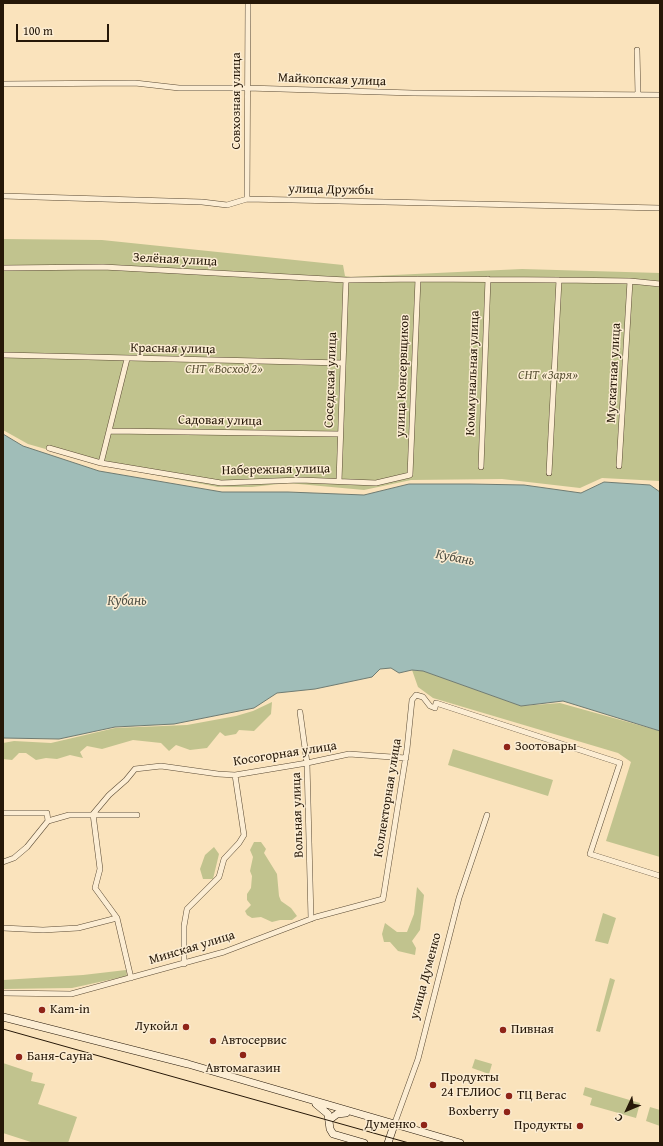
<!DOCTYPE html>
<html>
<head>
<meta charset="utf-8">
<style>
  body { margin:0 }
  #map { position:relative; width:663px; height:1146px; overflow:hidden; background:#fae3bc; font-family:"Gentium Book Plus",serif }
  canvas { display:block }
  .frame { position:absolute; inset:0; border:4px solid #261808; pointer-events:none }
  .north { position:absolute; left:607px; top:1090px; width:40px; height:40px; -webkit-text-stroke:3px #fcedd3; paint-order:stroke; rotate:226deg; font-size:11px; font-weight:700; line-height:16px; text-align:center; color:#261808 }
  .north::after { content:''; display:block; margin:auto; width:14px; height:18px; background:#261808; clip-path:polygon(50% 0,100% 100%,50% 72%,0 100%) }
  .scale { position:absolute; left:16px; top:24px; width:93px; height:18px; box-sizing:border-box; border:2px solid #261808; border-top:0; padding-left:5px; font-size:12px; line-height:14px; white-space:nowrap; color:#261808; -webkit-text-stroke:3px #fcedd3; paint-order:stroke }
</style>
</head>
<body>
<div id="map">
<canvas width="663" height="1146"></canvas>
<div class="frame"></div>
<div class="north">С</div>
<div class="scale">100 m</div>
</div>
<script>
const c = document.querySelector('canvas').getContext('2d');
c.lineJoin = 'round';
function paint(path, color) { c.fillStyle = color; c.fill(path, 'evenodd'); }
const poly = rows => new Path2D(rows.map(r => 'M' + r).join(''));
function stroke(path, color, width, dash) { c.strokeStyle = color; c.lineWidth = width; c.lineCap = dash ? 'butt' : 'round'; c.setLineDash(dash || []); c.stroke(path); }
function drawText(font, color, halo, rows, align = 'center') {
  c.font = font + ' "Gentium Book Plus",serif'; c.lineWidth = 3; c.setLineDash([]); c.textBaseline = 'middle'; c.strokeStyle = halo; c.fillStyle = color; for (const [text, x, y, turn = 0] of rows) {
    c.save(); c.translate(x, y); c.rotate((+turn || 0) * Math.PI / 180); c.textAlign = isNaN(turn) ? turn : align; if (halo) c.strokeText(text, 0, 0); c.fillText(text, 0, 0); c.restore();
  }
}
paint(poly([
  [3,239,102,240,343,265,345,276,351,277,522,269,660,273,660,481,602,478,580,488,502,479,411,480,364,490,288,483,252,487,218,487,98,464,28,444,3,430],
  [412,670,423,671,521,706,560,703,660,731,660,857,606,841,631,762,618,753,433,698,418,687],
  [272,702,271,714,254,731,239,730,236,734,225,736,220,732,207,748,190,750,176,745,169,751,161,743,133,740,102,749,87,746,80,752,83,758,70,755,57,759,46,758,36,760,26,753,19,753,12,760,3,759,3,743,14,741,51,743,115,728,187,725,236,716,253,711],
  [453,749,553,780,548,796,448,765],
  [254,842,261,842,266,849,264,853,277,874,279,896,281,901,291,908,297,916,292,920,280,920,272,922,261,917,252,918,247,915,245,911,251,905,247,900,247,894,251,888,252,876,250,871,253,857,250,850],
  [214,847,219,854,213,879,203,879,200,869,205,855],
  [417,887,424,895,420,930,412,941,416,948,415,955,398,951,390,942,384,942,382,934,385,923,397,932,407,932,414,914],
  [603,913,616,918,608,944,595,941],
  [126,970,127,976,72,988,3,989,3,980,83,975],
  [610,978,615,980,600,1032,596,1031],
  [475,1059,492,1064,489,1074,472,1068],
  [3,1063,33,1073,31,1081,45,1084,38,1104,77,1117,68,1143,34,1143,3,1133],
  [585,1087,640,1103,636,1118,590,1105,592,1098,583,1095],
  [650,1107,660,1110,660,1126,646,1121]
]), '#c1c38e');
const water = poly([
  [3,434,23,446,99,471,222,492,288,492,364,495,409,484,470,484,524,485,581,493,604,482,650,485,660,492,660,731,563,701,521,706,423,671,412,670,399,673,391,668,380,669,372,677,315,689,277,693,254,708,174,724,115,727,59,739,3,738,3,434]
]);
paint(water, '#a0bdb8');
stroke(water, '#6f7b72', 1);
const street = poly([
  [637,50,638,95],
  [3,84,135,83,179,88,247,88,413,93,660,95],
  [3,196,202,202,227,205,247,199,660,208],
  [247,199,248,3],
  [3,268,103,267,346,280,418,279,559,280,630,281,660,284],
  [3,355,343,363],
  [110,431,340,434],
  [49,448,101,463,221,483,300,480,376,483,410,475,418,279],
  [101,463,127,359],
  [619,466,630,281],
  [481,467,488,279],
  [549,473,559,280],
  [339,481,346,280],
  [300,712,307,763,311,919],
  [3,813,47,813,48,821,69,815,137,815],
  [3,862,14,858,27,847,48,821],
  [3,928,43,930,78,928,117,918],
  [184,964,184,926,187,909,219,877,224,859,239,843,244,835,235,775],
  [131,978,117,918,95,888,100,869,93,814,109,795,126,780,135,769,161,766,218,774,235,775,307,763,349,754,406,758],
  [3,993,71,994,224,952,316,917,383,899,407,749,412,700,416,695,423,697,430,706,435,708,436,703,620,763,590,854,660,876],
  [394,1125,418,1059,459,898,487,815]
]);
const secondary = poly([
  [3,1017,188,1064,460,1143],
  [316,1104,328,1114,330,1129,333,1134,364,1143],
  [329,1120,337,1114,346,1113],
  [388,1143,394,1125]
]);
stroke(street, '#5b4b35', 6);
stroke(secondary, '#261808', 8);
stroke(street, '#fcedd3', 5);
stroke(secondary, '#fcedd3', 7);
stroke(poly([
  [3,1029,409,1143]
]), '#261808', 1);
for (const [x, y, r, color] of [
  [507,747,4,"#8f2418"],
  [42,1010,4,"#8f2418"],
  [186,1027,4,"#8f2418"],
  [503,1030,4,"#8f2418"],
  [213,1041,4,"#8f2418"],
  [243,1055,4,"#8f2418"],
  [19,1057,4,"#8f2418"],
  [433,1085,4,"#8f2418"],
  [509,1096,4,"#8f2418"],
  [507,1112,4,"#8f2418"],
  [424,1125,4,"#8f2418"],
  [580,1126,4,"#8f2418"]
]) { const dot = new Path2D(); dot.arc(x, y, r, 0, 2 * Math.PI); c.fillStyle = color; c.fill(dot); stroke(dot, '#fcedd3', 1.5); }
drawText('13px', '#261808', '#fcedd3', [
  ["Майкопская улица",332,80,2],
  ["Совхозная улица",237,101,-90],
  ["улица Дружбы",331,190,1],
  ["Зелёная улица",175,260,3],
  ["Красная улица",173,349,1],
  ["Коммунальная улица",473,373,-88],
  ["Мускатная улица",614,373,-87],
  ["улица Консервщиков",403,376,-88],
  ["Соседская улица",331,380,-88],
  ["Садовая улица",220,421,1],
  ["Набережная улица",276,470,-1],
  ["Косогорная улица",285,754,-9],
  ["Коллекторная улица",388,798,-81],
  ["Вольная улица",298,815,-92],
  ["Минская улица",192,948,-17],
  ["улица Думенко",426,976,-75]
]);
drawText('italic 13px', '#5c5437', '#fcedd3', [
  ["СНТ «Восход 2»",224,370],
  ["СНТ «Заря»",548,376]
]);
drawText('13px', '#261808', '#fcedd3', [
  ["Зоотовары",515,747],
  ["Kam-in",50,1010],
  ["Лукойл",178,1027,"right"],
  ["Пивная",511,1030],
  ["Автосервис",221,1041],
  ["Баня-Сауна",27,1057],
  ["Автомагазин",243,1069,"center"],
  ["Продукты",441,1078],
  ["24 ГЕЛИОС",441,1093],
  ["ТЦ Вегас",517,1096],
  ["Boxberry",499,1112,"right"],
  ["Думенко",416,1125,"right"],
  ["Продукты",572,1126,"right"]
], 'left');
drawText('italic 14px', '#515246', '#fcedd3', [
  ["Кубань",455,558,11],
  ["Кубань",127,601]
]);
</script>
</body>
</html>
